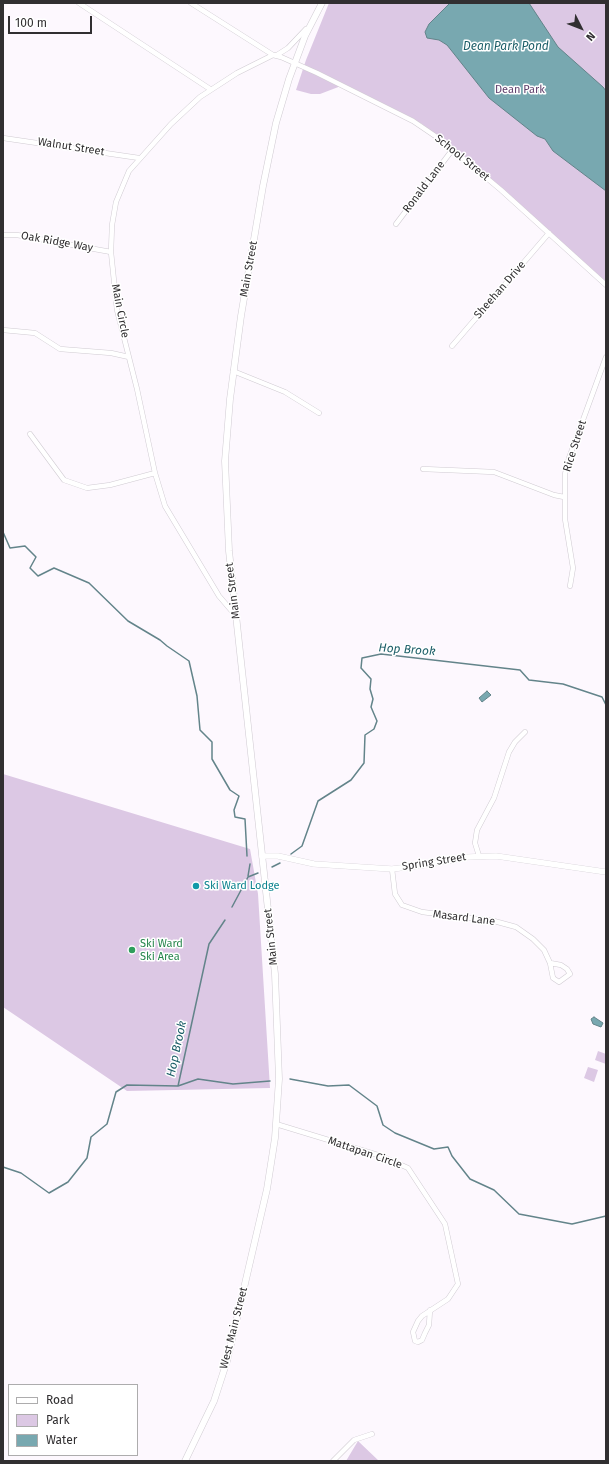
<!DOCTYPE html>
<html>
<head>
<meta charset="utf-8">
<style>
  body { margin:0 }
  #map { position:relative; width:609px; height:1464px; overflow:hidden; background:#fdf8fe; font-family:"Fira Sans",sans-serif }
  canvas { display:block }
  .frame { position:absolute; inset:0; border:4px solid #312f31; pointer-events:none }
  .legend { position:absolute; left:8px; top:1384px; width:130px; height:72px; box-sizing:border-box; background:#fff; border:1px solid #adacad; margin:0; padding:5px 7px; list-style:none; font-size:12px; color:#312f31 }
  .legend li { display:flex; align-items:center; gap:8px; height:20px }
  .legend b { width:20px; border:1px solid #adacad }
  .north { position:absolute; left:561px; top:8px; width:40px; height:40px; -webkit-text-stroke:3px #fff; paint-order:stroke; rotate:132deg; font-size:11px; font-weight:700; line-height:16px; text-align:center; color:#312f31 }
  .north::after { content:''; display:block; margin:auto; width:14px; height:18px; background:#312f31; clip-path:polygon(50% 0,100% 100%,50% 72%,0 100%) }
  .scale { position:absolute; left:8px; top:16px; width:84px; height:18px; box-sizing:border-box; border:2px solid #312f31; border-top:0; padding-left:5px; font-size:12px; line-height:14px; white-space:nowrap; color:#312f31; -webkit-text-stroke:3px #fff; paint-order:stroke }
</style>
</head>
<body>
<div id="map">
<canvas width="609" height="1464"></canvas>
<div class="frame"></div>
<ul class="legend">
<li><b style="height:5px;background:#fff"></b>Road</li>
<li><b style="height:11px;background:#dcc8e4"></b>Park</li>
<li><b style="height:11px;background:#78a8b0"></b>Water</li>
</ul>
<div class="north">N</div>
<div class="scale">100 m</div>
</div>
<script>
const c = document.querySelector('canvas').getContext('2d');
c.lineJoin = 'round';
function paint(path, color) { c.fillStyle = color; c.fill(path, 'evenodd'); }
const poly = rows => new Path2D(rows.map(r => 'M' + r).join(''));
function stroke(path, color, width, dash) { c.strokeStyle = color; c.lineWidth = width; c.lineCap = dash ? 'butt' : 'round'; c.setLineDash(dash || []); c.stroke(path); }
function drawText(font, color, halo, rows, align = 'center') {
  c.font = font + ' "Fira Sans",sans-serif'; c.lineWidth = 3; c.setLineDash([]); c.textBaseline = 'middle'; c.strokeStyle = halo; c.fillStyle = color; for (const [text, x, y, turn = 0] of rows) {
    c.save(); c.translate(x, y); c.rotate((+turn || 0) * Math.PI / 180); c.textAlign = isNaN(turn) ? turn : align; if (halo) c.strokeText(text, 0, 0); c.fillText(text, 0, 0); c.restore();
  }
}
paint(poly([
  [329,3,606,3,606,283,467,159,422,124,341,86,320,94,311,94,296,90,306,60],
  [3,774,250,849,258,894,270,1088,127,1091,3,1007],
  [598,1051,606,1054,606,1064,595,1060],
  [588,1067,598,1070,594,1082,584,1078],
  [358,1441,379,1461,346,1461]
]), '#dcc8e4');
const water = poly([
  [450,3,529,3,558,47,603,87,606,91,606,191,553,151,545,139,537,136,489,98,447,45,439,40,427,38,425,32,429,24,450,3],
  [487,691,491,695,482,702,479,698,487,691],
  [594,1017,603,1023,601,1027,593,1024,591,1019,594,1017]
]);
paint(water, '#78a8b0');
stroke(water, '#63848a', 1);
stroke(poly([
  [3,532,10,548,25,546,36,557,30,568,38,576,54,568,89,583,128,621,160,640,167,646,189,661,197,696,200,730,212,742,212,759,230,790,239,796,234,810,235,817,245,819,247,856],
  [291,854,302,846,318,801,351,780,364,763,365,735,374,729,377,721,371,707,373,699,370,689,371,679,361,668,362,658,381,654,520,670,529,680,563,684,602,697,606,705],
  [272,867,280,863],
  [248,876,250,864],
  [232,907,248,877,258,873],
  [290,1079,328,1086,349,1085,377,1106,383,1125,395,1133,434,1149,448,1147,452,1156,470,1179,494,1190,519,1214,572,1224,606,1216],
  [178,1086,198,1079,233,1084,270,1081],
  [3,1167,21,1173,49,1193,68,1182,87,1158,91,1137,107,1124,116,1092,127,1085,178,1086,209,944,225,920]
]), '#63848a', 1.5);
const minor = poly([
  [79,3,210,89],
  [191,3,273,55,277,55,288,48,306,29],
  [3,138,139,158],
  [396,224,453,149],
  [3,235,17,235,111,252],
  [3,330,35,333,60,349,111,353,129,357],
  [452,346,549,233],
  [233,371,285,392,319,413],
  [30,434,64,480,87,488,110,485,155,473],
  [423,469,494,472,554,495,564,497],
  [570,586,573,568,565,519,565,474,569,458,606,357],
  [236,616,219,596,165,506,155,473,137,389,117,310,111,252,112,225,116,202,129,171,171,124,200,97,237,73,273,55,281,57,317,73,413,121,441,140,501,190,606,285],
  [479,856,475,843,477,830,494,798,509,752,515,742,525,732],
  [392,869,395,894,402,905,422,912,494,921,516,927,533,939,544,950,550,963,553,978,559,982,570,974,567,969,561,965,550,963],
  [276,1124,381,1156,408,1168,445,1224,458,1284,448,1299,422,1316,418,1321,413,1332,415,1341,418,1342,422,1340,425,1333,429,1325,430,1310],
  [333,1461,354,1440,372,1434]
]);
const tertiary = poly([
  [262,856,278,856,314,864,392,869,425,865,468,857,496,856,606,872]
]);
const secondary = poly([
  [185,1461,214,1401,227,1361,267,1189,275,1138,279,1079,275,974,229,551,225,461,230,399,241,316,263,186,276,123,289,79,305,36,322,3]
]);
stroke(minor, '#d0cbd2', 5.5);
stroke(tertiary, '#d0cbd2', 6);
stroke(secondary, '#d0cbd2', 7);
stroke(minor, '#fff', 4.5);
stroke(tertiary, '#fff', 5.5);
stroke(secondary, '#fff', 6);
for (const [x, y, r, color] of [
  [196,886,4,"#0f9aa8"],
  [132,950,4,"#2e9e5b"]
]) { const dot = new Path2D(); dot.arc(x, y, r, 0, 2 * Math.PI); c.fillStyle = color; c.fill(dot); stroke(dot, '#fff', 1.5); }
drawText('11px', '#5e3d6a', '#fff', [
  ["Dean Park",520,90]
]);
drawText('11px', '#312f31', '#fff', [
  ["Walnut Street",71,147,9],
  ["School Street",462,158,39],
  ["Ronald Lane",424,187,-53],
  ["Oak Ridge Way",57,242,10],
  ["Main Street",249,269,-80],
  ["Sheehan Drive",500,290,-49],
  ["Main Circle",120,311,79],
  ["Rice Street",575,446,-72],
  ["Main Street",233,591,-97],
  ["Spring Street",434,862,-9],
  ["Masard Lane",464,918,7],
  ["Main Street",271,937,-96],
  ["Mattapan Circle",365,1153,19],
  ["West Main Street",234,1328,-76]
]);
drawText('11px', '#0d838f', '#fff', [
  ["Ski Ward Lodge",204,886]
], 'left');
drawText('11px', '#27864d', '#fff', [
  ["Ski Ward",140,944],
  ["Ski Area",140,957]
], 'left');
drawText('italic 12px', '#1c5e68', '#fff', [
  ["Dean Park Pond",506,47],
  ["Hop Brook",407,650,4],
  ["Hop Brook",177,1049,-78]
]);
</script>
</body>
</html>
